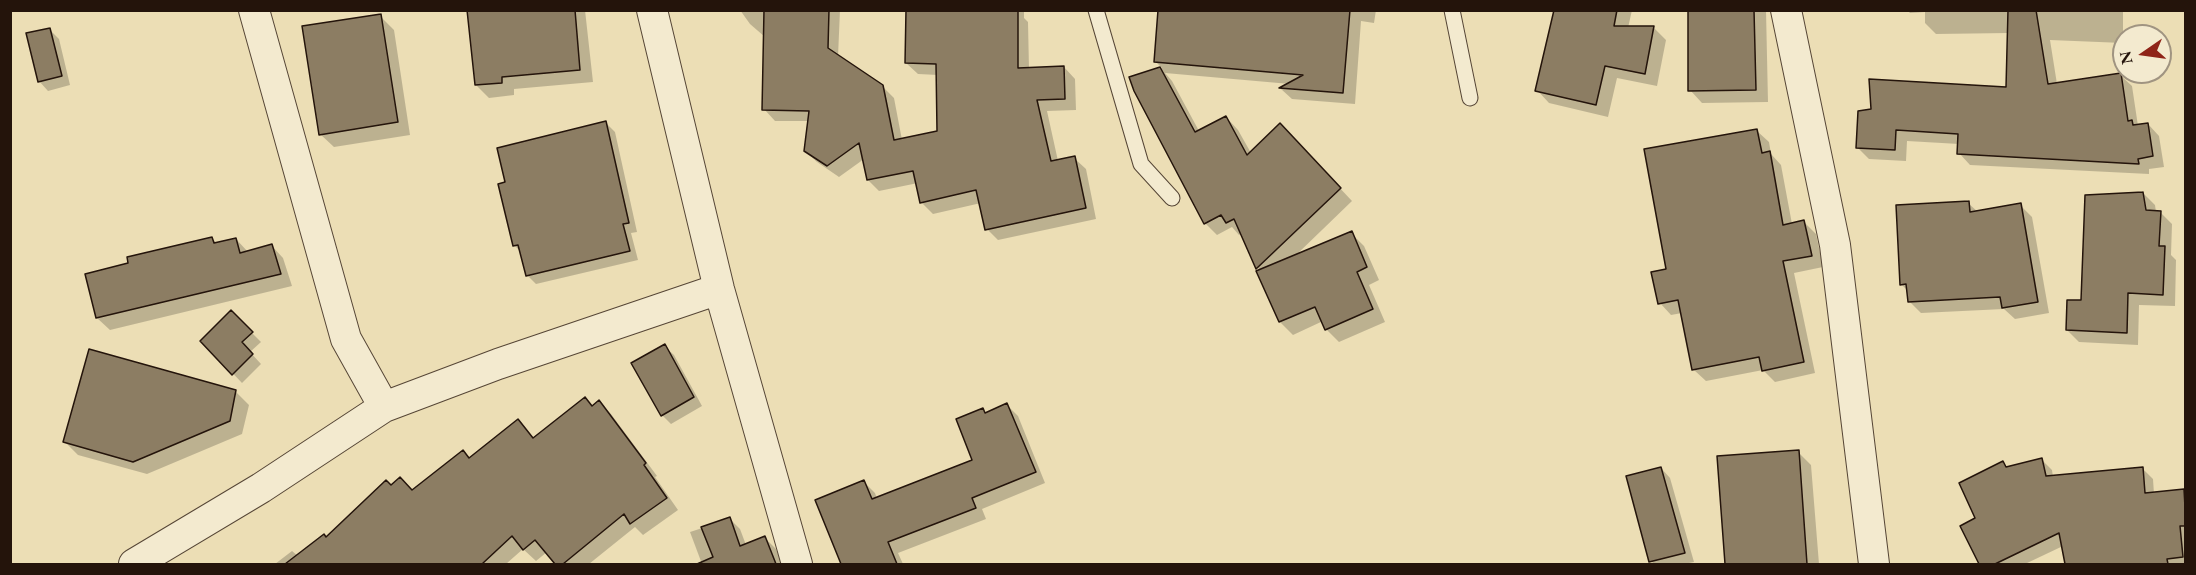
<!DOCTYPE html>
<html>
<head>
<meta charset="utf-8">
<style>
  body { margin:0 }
  #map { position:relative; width:2196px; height:575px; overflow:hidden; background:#ecdeb5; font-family:"EB Garamond",serif }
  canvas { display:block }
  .frame { position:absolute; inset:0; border:12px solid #24140b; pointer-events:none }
  .north { position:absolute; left:2112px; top:24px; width:60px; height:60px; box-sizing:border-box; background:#f3eacf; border:2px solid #a09481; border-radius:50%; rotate:257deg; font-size:16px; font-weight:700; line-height:24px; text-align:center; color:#24140b }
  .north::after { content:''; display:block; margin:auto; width:21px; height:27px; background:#8f2418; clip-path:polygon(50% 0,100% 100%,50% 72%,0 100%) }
</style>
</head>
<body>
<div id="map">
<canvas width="2196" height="575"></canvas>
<div class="frame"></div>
<div class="north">N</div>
</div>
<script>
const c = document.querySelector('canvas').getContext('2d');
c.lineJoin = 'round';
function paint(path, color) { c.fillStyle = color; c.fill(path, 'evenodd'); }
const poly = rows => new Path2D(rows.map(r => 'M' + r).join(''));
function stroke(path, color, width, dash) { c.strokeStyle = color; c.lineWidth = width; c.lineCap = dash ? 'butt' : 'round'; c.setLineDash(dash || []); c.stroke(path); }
paint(poly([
  [469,10,585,10,593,82,514,89,514,95,489,98,476,85],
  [740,10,840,10,838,57,882,86,894,98,902,140,939,132,938,75,918,74,906,63,907,10,1024,10,1024,18,1028,22,1029,69,1064,67,1075,79,1076,110,1047,111,1058,161,1074,158,1086,169,1096,219,998,240,987,229,981,203,933,214,922,203,918,183,879,191,868,180,864,159,839,177,817,162,805,151,809,121,775,121,764,109,765,37,750,24],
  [1159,10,1376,10,1374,23,1361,21,1355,104,1292,99,1281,89,1290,84,1165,73,1172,81,1199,131,1226,117,1238,130,1251,153,1292,137,1352,201,1293,258,1351,233,1364,246,1379,280,1369,285,1385,322,1339,342,1326,329,1323,321,1293,335,1280,322,1260,272,1242,233,1239,235,1232,227,1217,235,1205,223,1131,78,1162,68,1156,62],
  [1555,10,1632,10,1628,28,1653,27,1666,40,1657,86,1617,78,1608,117,1549,103,1537,90],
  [1689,10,1766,10,1768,102,1702,103,1690,90],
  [1907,10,2123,10,2123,43,2050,40,2057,84,2120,75,2132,86,2138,126,2148,124,2159,136,2164,167,2149,169,2149,174,1970,165,1959,153,1959,144,1907,141,1906,161,1869,159,1858,148,1873,110,2008,88,2009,33,1936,34,1925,23,1925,12,1910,13],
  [381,17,394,30,410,135,334,147,320,134],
  [50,30,59,39,70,85,48,91,39,81],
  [606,123,615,132,637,232,631,233,638,260,536,284,527,275,522,253,514,245],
  [1757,131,1769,142,1771,154,1781,165,1792,224,1804,222,1816,234,1823,267,1794,273,1815,373,1775,382,1763,370,1706,381,1694,370,1682,313,1671,315,1660,303,1668,270],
  [2143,193,2155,205,2156,212,2160,212,2172,224,2171,255,2176,260,2175,306,2139,305,2138,345,2079,342,2067,330],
  [1968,203,1978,212,2020,205,2032,217,2049,313,2015,319,2004,309,1921,313,1909,301,1908,291,1901,284],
  [212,238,217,244,236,239,248,252,271,245,283,258,292,286,110,330,97,318,87,275,130,264],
  [231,312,261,342,250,352,261,364,242,383,202,341],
  [664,346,674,355,702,406,671,424,662,415],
  [90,350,236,392,249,405,242,434,147,474,78,455,65,442],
  [599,402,611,414,657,476,655,477,678,510,643,535,635,527,589,564,557,564,547,552,536,561,523,549,506,564,275,564,292,551,298,556,326,539,391,487,412,492,470,459,518,421,534,439],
  [1007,405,1018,416,1045,483,982,509,986,519,898,553,903,564,842,564,817,501,864,482,875,493,877,499,974,461,983,410,987,414],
  [1798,452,1811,465,1819,564,1727,564,1719,457],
  [2042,460,2052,470,2053,477,2142,468,2153,479,2154,494,2184,491,2186,493,2186,564,2066,564,2063,546,2025,564,1980,564,1962,527,1977,519,2003,463,2008,468],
  [1661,468,1670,478,1694,562,1684,564,1654,564,1651,561],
  [730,519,740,529,746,545,765,538,776,549,782,564,702,564,690,532]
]), '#0003');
const building = poly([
  [467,10,575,10,580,70,502,77,502,83,475,85,467,10],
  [764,10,829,10,828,48,883,85,894,140,937,131,936,64,905,63,906,10,1018,10,1018,68,1064,66,1065,99,1037,100,1051,161,1075,156,1086,208,985,230,976,190,920,203,913,171,867,180,859,143,827,166,804,151,809,111,762,110,764,10],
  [1158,10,1350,10,1343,93,1279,88,1303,75,1154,62,1158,10],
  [1554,10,1617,10,1614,26,1654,26,1645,74,1605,66,1596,105,1535,91,1554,10],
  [1688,10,1754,10,1756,90,1688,91,1688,10],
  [2008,10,2036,10,2048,84,2121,73,2128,121,2132,120,2133,125,2148,123,2153,156,2138,159,2139,164,1957,154,1958,134,1896,130,1895,150,1856,148,1858,111,1871,109,1869,79,2006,87,2008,10],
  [381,14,398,122,319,135,302,26,381,14],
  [50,28,62,76,38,82,26,33,50,28],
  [1160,67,1195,132,1226,116,1247,155,1280,123,1341,188,1256,269,1234,219,1226,223,1221,215,1204,224,1134,91,1129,77,1160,67],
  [606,121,629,223,623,224,630,251,526,276,518,245,513,246,498,184,505,182,497,148,606,121],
  [1757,129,1762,153,1770,151,1783,225,1804,220,1812,256,1783,261,1804,362,1762,371,1759,357,1692,370,1678,300,1658,304,1651,272,1666,269,1644,149,1757,129],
  [2143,192,2146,210,2161,211,2159,246,2165,246,2163,295,2128,293,2127,333,2066,330,2067,300,2081,300,2085,195,2143,192],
  [1969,201,1970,212,2021,203,2038,302,2002,308,2000,297,1908,302,1906,284,1900,285,1896,205,1969,201],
  [1352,231,1367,267,1357,272,1373,309,1325,330,1315,307,1279,322,1256,271,1352,231],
  [212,237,214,243,236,238,240,253,272,244,281,274,96,318,85,274,128,263,127,257,212,237],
  [231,310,253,332,242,342,253,354,232,375,200,341,231,310],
  [665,344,694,397,661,416,631,363,665,344],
  [89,349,236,390,230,421,133,462,63,442,89,349],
  [585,397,592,406,599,400,646,463,644,465,667,498,630,524,624,514,563,564,555,564,535,540,523,550,512,536,482,564,285,564,324,534,326,537,386,480,391,485,400,477,412,490,463,450,469,458,518,419,533,438,585,397],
  [1007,403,1036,472,972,498,976,508,888,542,897,564,841,564,815,500,864,480,872,499,972,460,956,419,983,408,985,413,1007,403],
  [1799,450,1807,564,1725,564,1717,456,1799,450],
  [2042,458,2046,476,2143,467,2145,493,2184,489,2186,526,2180,526,2183,557,2167,559,2168,564,2065,564,2059,533,1995,564,1979,564,1960,526,1975,518,1959,483,2003,461,2006,467,2042,458],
  [1661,467,1685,553,1649,562,1626,476,1661,467],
  [730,517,740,546,765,536,776,564,697,564,713,557,701,527,730,517]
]);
paint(building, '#8c7d63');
stroke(building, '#24140b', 1.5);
const lane = poly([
  [1096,10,1141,164,1172,198],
  [1452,10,1470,98]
]);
const street = poly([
  [254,10,346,339,384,407],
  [652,10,719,289,797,564],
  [1786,10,1835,245,1874,564],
  [134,564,261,488,384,407,498,364,719,289]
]);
stroke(lane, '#564636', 17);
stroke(street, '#564636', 32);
stroke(lane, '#f3eacf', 15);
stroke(street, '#f3eacf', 30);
</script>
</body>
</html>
